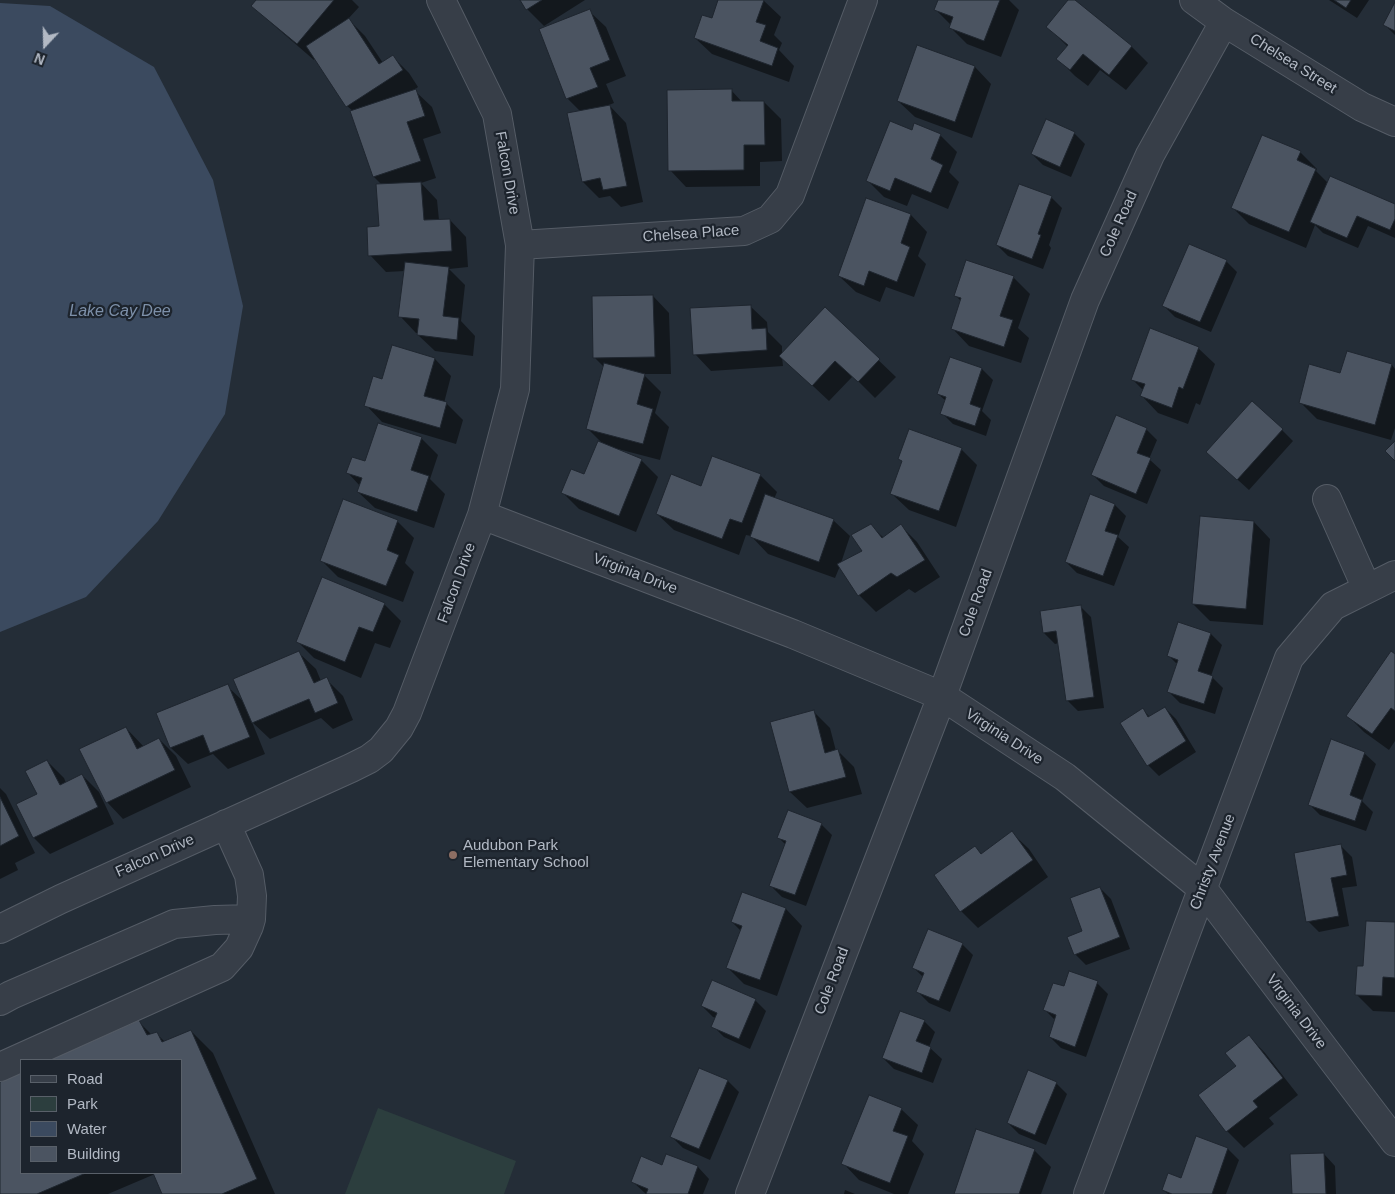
<!DOCTYPE html>
<html>
<head>
<meta charset="utf-8">
<style>
  body { margin:0 }
  #map { position:relative; width:1395px; height:1194px; overflow:hidden; background:#242d37; font-family:Helvetica,sans-serif }
  canvas { display:block }
  .legend { position:absolute; left:20px; top:1059px; width:162px; height:115px; box-sizing:border-box; background:#1d242d; border:1px solid #596069; margin:0; padding:6px 9px; list-style:none; font-size:15px; color:#b2b9c4 }
  .legend li { display:flex; align-items:center; gap:10px; height:25px }
  .legend b { width:25px; border:1px solid #596069 }
  .north { position:absolute; left:20px; top:20px; width:50px; height:50px; -webkit-text-stroke:4px #1d242d; paint-order:stroke; rotate:201deg; font-size:14px; font-weight:700; line-height:20px; text-align:center; color:#b2b9c4 }
  .north::after { content:''; display:block; margin:auto; width:18px; height:22px; background:#b2b9c4; clip-path:polygon(50% 0,100% 100%,50% 72%,0 100%) }
</style>
</head>
<body>
<div id="map">
<canvas width="1395" height="1194"></canvas>
<ul class="legend">
<li><b style="height:6px;background:#373e48"></b>Road</li>
<li><b style="height:14px;background:#2c3e3e"></b>Park</li>
<li><b style="height:14px;background:#3b4a5f"></b>Water</li>
<li><b style="height:14px;background:#4b5461"></b>Building</li>
</ul>
<div class="north">N</div>
</div>
<script>
const c = document.querySelector('canvas').getContext('2d');
c.lineJoin = 'round';
function paint(path, color) { c.fillStyle = color; c.fill(path, 'evenodd'); }
const poly = rows => new Path2D(rows.map(r => 'M' + r).join(''));
function stroke(path, color, width, dash) { c.strokeStyle = color; c.lineWidth = width; c.lineCap = dash ? 'butt' : 'round'; c.setLineDash(dash || []); c.stroke(path); }
function drawText(font, color, halo, rows, align = 'center') {
  c.font = font + ' Helvetica,sans-serif'; c.lineWidth = 4.5; c.setLineDash([]); c.textBaseline = 'middle'; c.strokeStyle = halo; c.fillStyle = color; for (const [text, x, y, turn = 0] of rows) {
    c.save(); c.translate(x, y); c.rotate((+turn || 0) * Math.PI / 180); c.textAlign = isNaN(turn) ? turn : align; if (halo) c.strokeText(text, 0, 0); c.fillText(text, 0, 0); c.restore();
  }
}
paint(poly([
  [378,1108,516,1161,504,1194,345,1194]
]), '#2c3e3e');
paint(poly([
  [0,3,50,6,154,67,213,180,243,306,225,414,158,521,86,597,0,632]
]), '#3b4a5f');
paint(poly([
  [258,0,352,0,359,7,348,19,365,36,383,63,393,57,409,73,418,87,414,90,432,107,441,133,423,139,436,178,421,183,437,200,439,220,450,220,466,237,468,267,449,269,465,285,461,321,475,336,473,356,435,351,418,335,418,333,416,333,400,316,405,271,386,272,370,255,380,227,382,185,374,177,353,111,347,106,316,58,314,60,270,22,253,6],
  [521,0,585,0,544,26,527,9],
  [720,0,763,0,781,17,774,35,782,43,779,50,794,66,789,82,712,54,695,38,713,19],
  [939,0,1009,0,1019,10,1001,57,967,44,950,27,951,25,936,10],
  [1070,0,1073,0,1131,46,1148,63,1126,90,1100,70,1088,86,1075,76,1058,59,1068,47,1048,27],
  [1329,0,1369,0,1357,18],
  [1395,5,1395,35,1385,25],
  [589,11,606,27,626,76,606,84,614,103,609,105,626,123,643,202,621,207,610,196,599,198,583,182,581,112,567,98,540,30],
  [975,67,991,84,972,138,915,117,898,101],
  [731,90,743,103,764,102,781,119,782,161,760,162,760,186,686,187,670,170],
  [912,131,940,135,957,152,949,172,959,182,948,209,912,194,907,206,884,197,868,181],
  [1074,133,1085,144,1071,177,1043,165,1032,154],
  [1300,152,1317,169,1316,171,1328,183,1395,205,1395,238,1368,226,1358,248,1323,233,1315,225,1306,248,1249,224,1232,207],
  [1051,197,1062,208,1049,245,1051,248,1043,269,1008,256,997,245],
  [867,200,911,215,927,232,918,256,926,264,914,297,886,287,880,302,856,292,839,276],
  [1226,261,1237,272,1211,332,1175,317,1164,306],
  [1013,277,1030,294,1018,328,1029,338,1021,363,969,346,953,329,962,302,955,295],
  [653,296,669,313,671,374,643,374,661,392,655,413,669,427,660,460,618,449,618,450,641,460,658,477,636,532,579,509,563,493,585,476,604,445,587,428,604,367,595,358],
  [750,306,767,322,768,332,782,346,782,354,825,309,896,377,875,398,853,376,829,401,782,357,783,366,711,371,695,354],
  [1198,348,1215,364,1200,405,1196,403,1188,424,1158,413,1142,396,1144,391,1132,379],
  [435,359,451,376,444,403,446,403,463,420,456,444,382,422,366,405],
  [1392,365,1395,369,1395,428,1391,440,1317,419,1300,402,1341,374],
  [982,369,993,380,982,411,991,420,986,436,953,424,942,413,946,401,938,394],
  [379,424,422,439,438,455,430,479,445,494,434,528,375,508,358,492,360,486,348,473,366,462],
  [1146,429,1157,440,1149,459,1161,470,1147,504,1104,486,1093,475],
  [1282,430,1293,441,1249,490,1207,452],
  [961,449,977,465,956,527,909,510,892,494,903,462,900,459],
  [760,475,777,492,774,499,833,520,850,536,841,563,864,551,871,526,884,538,901,526,917,542,940,577,915,593,909,589,876,612,859,595,840,566,835,578,768,554,751,536,746,535,739,555,674,530,657,514,702,487],
  [344,501,398,522,414,538,405,563,414,572,403,602,338,577,321,560],
  [1115,505,1126,516,1118,537,1129,547,1114,586,1077,573,1066,562],
  [1254,522,1270,539,1263,625,1210,621,1193,604],
  [384,604,401,621,390,648,375,643,361,678,314,658,297,641],
  [1080,606,1091,617,1104,708,1078,711,1067,700,1059,643,1055,644,1044,633],
  [1211,634,1222,645,1211,676,1223,688,1215,714,1180,703,1169,692,1178,665,1168,655],
  [299,653,316,669,321,681,326,679,343,696,353,720,333,729,321,718,270,739,252,722,265,754,228,769,213,754,188,764,171,748,158,714,227,686,245,703],
  [1395,656,1395,741,1389,750,1364,732,1347,715],
  [1165,708,1176,719,1196,752,1159,776,1148,765,1143,710,1150,717],
  [813,711,830,728,836,751,838,751,854,767,862,794,807,808,790,792],
  [126,728,144,747,159,739,176,756,191,787,123,819,107,802],
  [1364,753,1376,764,1362,801,1373,812,1366,831,1320,815,1309,804],
  [47,761,64,778,66,783,82,775,99,792,114,824,50,854,34,838,38,795],
  [0,788,6,794,35,853,15,863,18,870,0,879],
  [821,824,832,835,806,906,782,897,771,886,786,845,779,838],
  [1012,833,1029,849,1048,877,978,928,961,911,975,848,982,854],
  [1341,846,1352,857,1357,886,1342,888,1349,926,1319,932,1308,921],
  [1100,888,1111,899,1130,949,1086,965,1075,954],
  [742,894,786,909,802,926,777,996,744,984,727,967,741,931,732,922],
  [1395,924,1395,1012,1373,1011,1356,994,1364,967],
  [962,944,973,955,950,1012,929,1003,918,992,924,978,913,967],
  [1097,983,1108,994,1086,1057,1061,1048,1050,1037,1056,1021,1045,1010,1064,988],
  [755,1000,766,1011,750,1049,724,1037,713,1026,716,1018,713,1017,702,1006],
  [924,1021,935,1032,929,1047,942,1059,933,1083,894,1069,883,1058],
  [139,1022,152,1035,157,1034,165,1042,191,1031,213,1053,275,1194,164,1194,155,1174,108,1194,0,1194,0,1084,21,1074,21,1173,181,1173,181,1060,52,1060],
  [1249,1036,1265,1053,1298,1095,1269,1118,1274,1124,1244,1148,1227,1131,1237,1066],
  [700,1070,728,1081,739,1092,710,1160,683,1148,672,1137],
  [1056,1083,1067,1094,1046,1145,1019,1134,1008,1123],
  [901,1109,918,1125,912,1141,924,1154,908,1194,894,1194,859,1180,843,1163],
  [1228,1149,1239,1160,1226,1194,1168,1194,1163,1190,1181,1180],
  [1034,1150,1051,1167,1041,1194,955,1194],
  [1324,1154,1335,1166,1336,1194,1293,1194],
  [667,1156,698,1167,709,1179,703,1194,646,1194,633,1182,663,1166],
  [845,1190,855,1194,844,1194]
]), '#0007');
const building = poly([
  [256,0,334,0,297,44,251,6,256,0],
  [520,0,542,0,526,10,520,0],
  [718,0,764,0,756,22,766,25,760,41,778,48,772,66,694,38,702,15,712,18,718,0],
  [938,0,1000,0,984,41,949,28,953,17,934,10,938,0],
  [1068,0,1075,0,1132,46,1109,75,1083,54,1070,70,1056,59,1068,45,1046,27,1068,0],
  [1334,0,1351,0,1346,8,1334,0],
  [1395,2,1395,31,1383,25,1395,2],
  [590,9,610,60,590,68,598,87,566,99,539,29,590,9],
  [349,18,379,64,393,55,403,70,346,107,306,46,349,18],
  [917,45,975,66,955,122,897,101,917,45],
  [416,89,425,116,407,122,421,161,373,177,350,111,416,89],
  [732,89,732,101,764,101,765,145,744,145,744,170,668,171,667,90,732,89],
  [610,105,627,186,603,190,600,178,582,182,567,113,610,105],
  [1046,119,1075,132,1060,167,1031,154,1046,119],
  [890,121,912,130,914,123,941,134,931,159,943,165,931,193,895,178,890,191,866,181,890,121],
  [1262,135,1301,151,1297,160,1316,169,1289,232,1231,208,1262,135],
  [1330,176,1395,204,1395,219,1390,230,1357,216,1347,238,1310,222,1330,176],
  [421,182,424,220,450,219,452,251,368,256,367,227,379,226,376,184,421,182],
  [1019,184,1052,196,1038,234,1041,235,1032,259,996,245,1019,184],
  [866,198,911,214,901,243,910,247,897,282,869,271,864,286,838,276,866,198],
  [1189,244,1227,260,1200,322,1162,306,1189,244],
  [966,260,1014,276,1000,316,1013,320,1004,347,951,329,961,298,954,296,966,260],
  [405,262,449,267,443,316,459,318,457,340,417,335,419,319,398,317,405,262],
  [653,295,655,357,593,358,592,296,653,295],
  [751,305,752,329,766,328,767,350,693,355,690,308,751,305],
  [825,307,880,359,858,382,835,361,812,386,779,356,825,307],
  [1150,328,1199,347,1183,389,1179,387,1172,408,1140,396,1145,384,1131,380,1150,328],
  [392,345,435,358,424,396,447,402,440,428,364,406,373,376,382,379,392,345],
  [1347,351,1392,364,1375,425,1299,403,1309,364,1340,373,1347,351],
  [950,357,982,368,970,404,981,408,975,426,940,414,946,397,937,394,950,357],
  [604,363,645,374,637,404,653,409,643,444,586,429,604,363],
  [1252,401,1283,429,1237,480,1206,452,1252,401],
  [1116,415,1147,428,1137,453,1151,458,1136,494,1091,475,1116,415],
  [378,423,422,437,411,470,429,476,417,512,357,492,362,478,346,473,352,457,365,461,378,423],
  [909,429,962,448,939,511,890,494,902,461,898,459,909,429],
  [598,441,642,459,619,516,561,493,571,469,584,474,598,441],
  [1395,441,1395,461,1385,451,1395,441],
  [712,456,761,474,742,523,730,519,722,539,656,514,671,474,701,486,712,456],
  [765,494,834,519,819,562,750,537,765,494],
  [1090,494,1115,504,1105,531,1118,535,1103,576,1065,562,1090,494],
  [343,499,398,520,387,550,399,555,386,586,320,561,343,499],
  [1200,516,1254,521,1246,609,1192,604,1200,516],
  [871,524,882,538,901,524,925,560,897,577,891,573,858,596,837,564,862,551,851,535,871,524],
  [322,577,385,603,373,632,359,627,345,662,296,642,322,577],
  [1081,605,1094,697,1066,701,1056,631,1043,633,1040,611,1081,605],
  [1178,622,1211,633,1198,671,1213,676,1204,704,1167,692,1178,660,1167,656,1178,622],
  [299,651,314,683,327,677,338,703,315,713,309,699,252,723,233,679,299,651],
  [1391,651,1395,654,1395,711,1391,708,1372,734,1346,716,1391,651],
  [228,684,250,737,210,753,203,735,170,748,156,713,228,684],
  [1165,707,1186,741,1147,766,1120,723,1143,708,1148,717,1165,707],
  [814,710,825,753,838,749,846,777,789,792,770,722,814,710],
  [126,727,137,749,159,738,175,770,106,803,79,749,126,727],
  [1331,739,1365,752,1350,795,1362,800,1355,821,1308,805,1331,739],
  [47,760,60,785,82,774,98,807,33,838,16,804,37,794,25,771,47,760],
  [0,797,19,836,0,846,0,797],
  [788,810,822,823,795,895,769,886,786,841,777,838,788,810],
  [1012,831,1033,860,960,912,934,875,975,846,981,854,1012,831],
  [1341,844,1347,875,1331,878,1339,916,1306,922,1294,853,1341,844],
  [1100,887,1120,937,1074,955,1067,937,1082,931,1070,898,1100,887],
  [742,892,786,908,760,980,726,968,742,926,731,922,742,892],
  [1366,921,1395,922,1395,978,1383,977,1382,996,1355,995,1357,966,1363,966,1366,921],
  [928,929,963,943,939,1001,916,992,924,973,912,968,928,929],
  [1069,971,1098,981,1075,1047,1049,1037,1056,1015,1043,1010,1053,983,1064,986,1069,971],
  [712,980,756,999,739,1039,711,1027,717,1013,701,1006,712,980],
  [900,1011,925,1020,916,1041,931,1047,922,1073,882,1058,900,1011],
  [139,1020,147,1035,157,1032,162,1042,191,1030,257,1179,222,1194,162,1194,153,1173,181,1173,181,1060,49,1060,139,1020],
  [1249,1035,1283,1078,1253,1101,1258,1107,1226,1132,1198,1095,1236,1066,1225,1053,1249,1035],
  [699,1068,728,1080,699,1149,670,1137,699,1068],
  [1028,1070,1057,1082,1035,1135,1007,1123,1028,1070],
  [21,1073,21,1173,86,1173,37,1194,0,1194,0,1082,21,1073],
  [869,1095,902,1108,893,1131,908,1136,890,1183,841,1164,869,1095],
  [976,1129,1035,1149,1019,1194,954,1194,976,1129],
  [1196,1136,1228,1148,1212,1194,1172,1194,1162,1190,1168,1173,1181,1178,1196,1136],
  [1324,1153,1326,1194,1292,1194,1290,1154,1324,1153],
  [666,1154,698,1166,688,1194,646,1194,648,1189,631,1182,641,1156,662,1165,666,1154]
]);
paint(building, '#4b5461');
stroke(building, '#1f262f', 1);
const minor = poly([
  [1194,0,1224,22,1362,107,1395,122],
  [520,245,744,231,770,219,790,195,863,0],
  [1327,499,1367,589],
  [482,515,793,634,942,696,1065,777,1203,889,1395,1142],
  [0,929,61,899,351,768,369,759,381,750,399,728,407,713,482,515,515,389,520,245,497,114,441,0],
  [0,1001,11,995,174,924,215,920,251,919],
  [0,1067,222,967,239,948,249,926,251,919,252,896,249,875,226,824],
  [750,1194,942,696,1085,300,1150,155,1224,22],
  [1088,1194,1289,658,1333,606,1395,575]
]);
stroke(minor, '#555c66', 30);
stroke(minor, '#373e48', 28);
for (const [x, y, r, color] of [
  [453,855,5,"#8d6e63"]
]) { const dot = new Path2D(); dot.arc(x, y, r, 0, 2 * Math.PI); c.fillStyle = color; c.fill(dot); stroke(dot, '#1d242d', 2); }
drawText('15px', '#b2b9c4', '#1d242d', [
  ["Chelsea Street",1293,64,32],
  ["Falcon Drive",507,173,80],
  ["Cole Road",1119,224,-66],
  ["Chelsea Place",691,234,-4],
  ["Virginia Drive",635,574,21],
  ["Falcon Drive",457,583,-70],
  ["Cole Road",976,603,-70],
  ["Virginia Drive",1004,737,33],
  ["Falcon Drive",155,856,-24],
  ["Christy Avenue",1213,862,-69],
  ["Cole Road",832,981,-69],
  ["Virginia Drive",1296,1012,53]
]);
drawText('15px', '#b2b9c4', '#1d242d', [
  ["Audubon Park",463,846],
  ["Elementary School",463,863]
], 'left');
drawText('italic 16px', '#7d90a9', '#1d242d', [
  ["Lake Cay Dee",120,312]
]);
</script>
</body>
</html>
